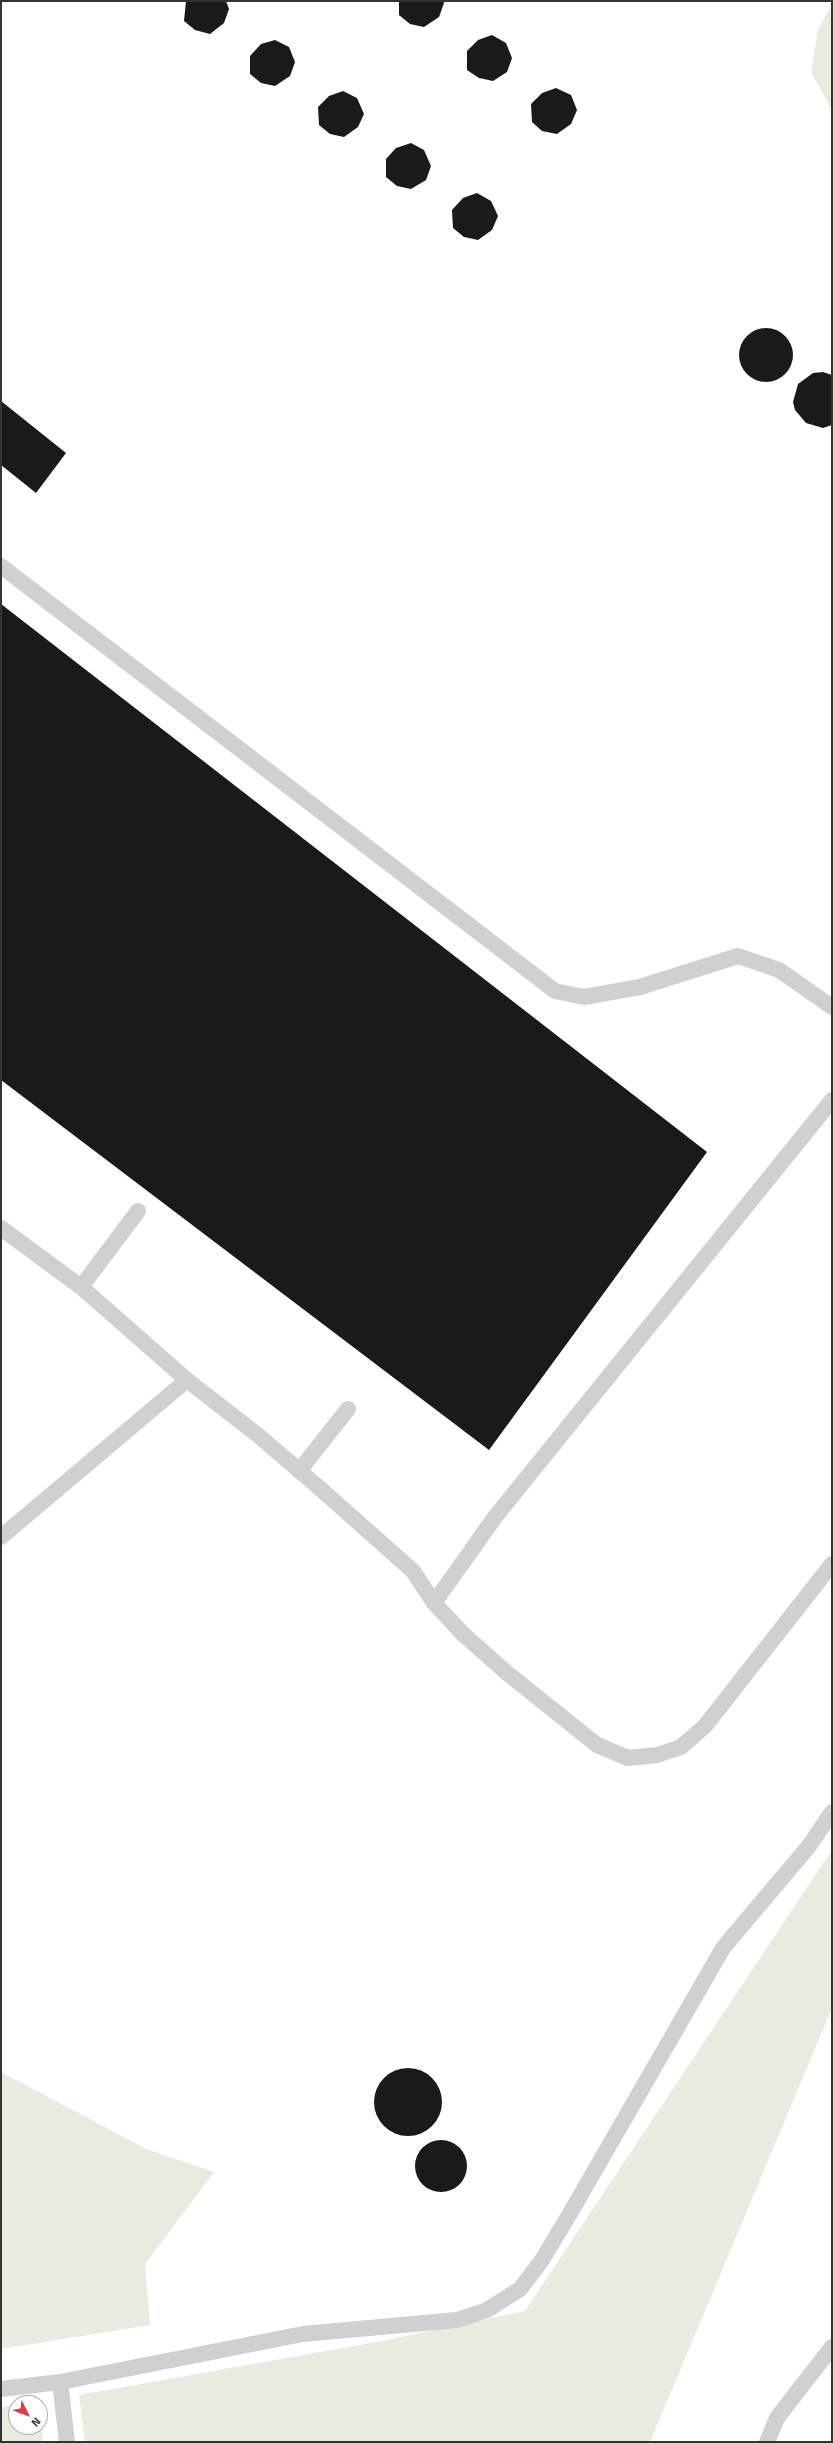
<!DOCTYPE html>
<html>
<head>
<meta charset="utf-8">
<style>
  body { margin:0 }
  #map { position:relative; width:833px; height:2443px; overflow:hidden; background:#fff; font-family:"Titillium Web",sans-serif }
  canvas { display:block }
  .frame { position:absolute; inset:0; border:2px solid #333; pointer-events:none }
  .north { position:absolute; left:8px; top:2395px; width:40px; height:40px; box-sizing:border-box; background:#fff; border:1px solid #adadad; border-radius:50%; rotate:132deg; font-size:11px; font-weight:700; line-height:16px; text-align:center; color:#333 }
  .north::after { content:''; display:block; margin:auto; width:14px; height:18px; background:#e63946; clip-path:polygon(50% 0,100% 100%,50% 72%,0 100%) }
</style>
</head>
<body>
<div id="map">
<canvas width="833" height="2443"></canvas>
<div class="frame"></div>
<div class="north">N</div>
</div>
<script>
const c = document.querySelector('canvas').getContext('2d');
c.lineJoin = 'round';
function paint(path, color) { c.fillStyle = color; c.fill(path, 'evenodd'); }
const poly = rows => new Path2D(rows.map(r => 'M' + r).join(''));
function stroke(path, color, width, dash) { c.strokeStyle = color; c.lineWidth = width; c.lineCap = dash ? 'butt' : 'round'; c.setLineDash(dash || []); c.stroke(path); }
paint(poly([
  [832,4,832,110,811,72,818,30],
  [832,1850,832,2008,650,2442,85,2442,79,2395,382,2341,525,2311],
  [1,2072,146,2149,214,2172,145,2264,150,2325,1,2349],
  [16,2404,16,2427,40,2427,40,2413,43,2442,1,2442,1,2408]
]), '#e6ecdf');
paint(poly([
  [186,1,226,1,229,9,224,23,210,34,195,30,184,21],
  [399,1,443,1,444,3,439,17,424,27,410,24,399,15],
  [492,35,506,43,512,58,507,72,493,81,479,78,467,70,467,51,478,40],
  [275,40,289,47,295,62,290,76,275,86,261,83,250,74,250,56,261,44],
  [556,88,571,95,577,110,571,124,557,134,542,131,532,122,531,104,542,93],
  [343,91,357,98,364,114,358,127,344,137,330,134,319,125,318,107,329,96],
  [411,143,424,150,431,166,426,180,411,189,397,186,386,177,386,159,396,148],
  [477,193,491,201,498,216,492,230,478,240,464,237,453,228,452,210,463,198],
  '739 355a27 27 0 1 1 54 0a27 27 0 1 1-54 0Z',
  [823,372,832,375,832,425,823,428,806,423,795,410,793,402,798,384,813,373],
  [1,401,66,453,36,493,1,465],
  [1,604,707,1152,489,1450,1,1080],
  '374 2102a34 34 0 1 1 68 0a34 34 0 1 1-68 0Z',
  '415 2166a26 26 0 1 1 52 0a26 26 0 1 1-52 0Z'
]), '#1a1a1a');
stroke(poly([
  [1,566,555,991,584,997,640,987,738,956,779,970,832,1007],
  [1,1228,81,1287,187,1380,259,1436,324,1492,413,1571,434,1603,463,1634,507,1673,597,1745,628,1758,657,1755,681,1747,705,1726,832,1564],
  [81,1287,138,1211],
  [299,1471,348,1409],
  [1,1537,187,1380],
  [434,1603,495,1517,832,1100],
  [60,2382,67,2442],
  [1,2389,60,2382,303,2334,457,2320,487,2310,520,2289,542,2260,572,2210,723,1948,809,1846,832,1812],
  [767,2442,777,2418,832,2347]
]), '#d0d0d0', 16);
</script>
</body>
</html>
